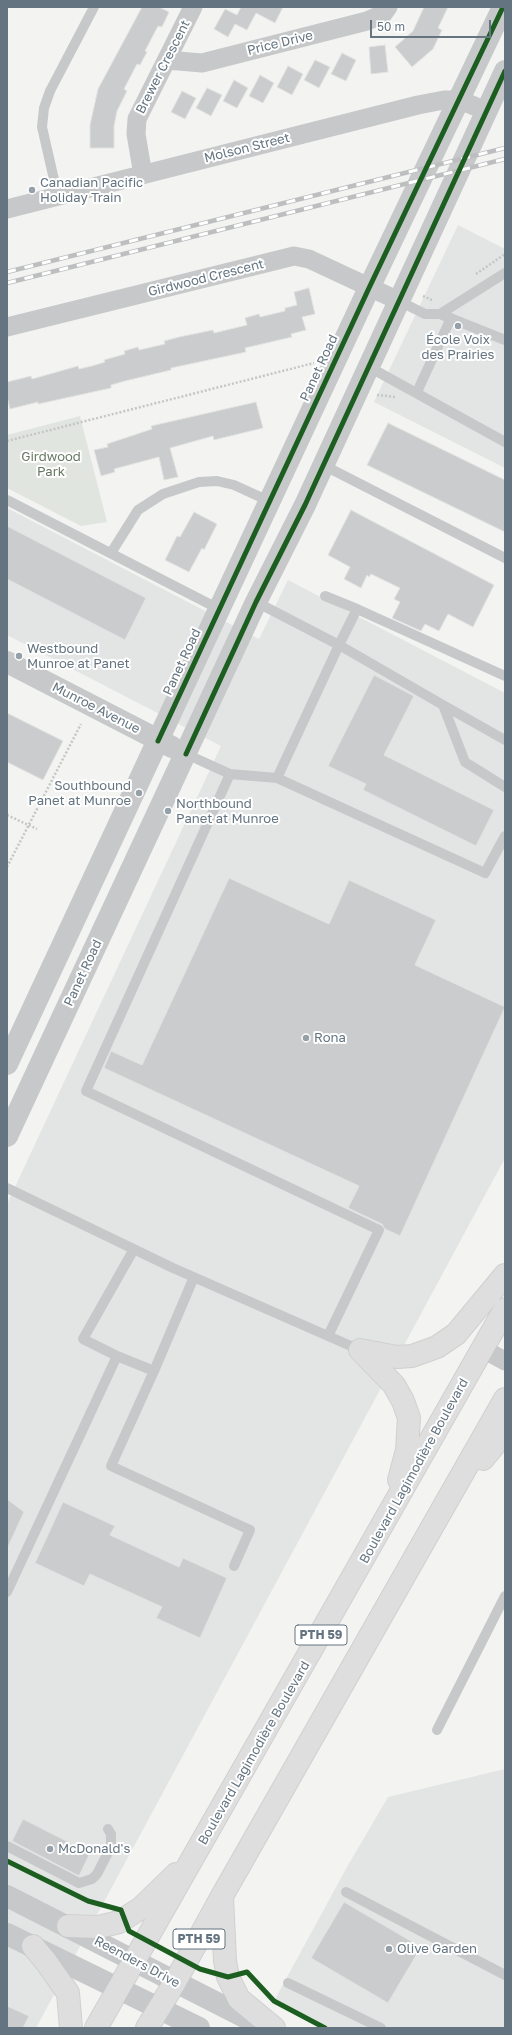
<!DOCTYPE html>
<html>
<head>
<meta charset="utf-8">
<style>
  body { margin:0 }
  #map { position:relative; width:512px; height:2035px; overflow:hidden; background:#f3f3f1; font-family:"Golos Text",sans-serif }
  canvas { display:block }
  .frame { position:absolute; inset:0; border:8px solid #647480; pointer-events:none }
  .scale { position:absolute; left:370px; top:20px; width:121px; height:18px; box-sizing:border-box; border:2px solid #647480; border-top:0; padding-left:5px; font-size:12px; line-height:14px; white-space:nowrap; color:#647480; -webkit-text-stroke:3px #fff; paint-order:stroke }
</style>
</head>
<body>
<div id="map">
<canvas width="512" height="2035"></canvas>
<div class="frame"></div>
<div class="scale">50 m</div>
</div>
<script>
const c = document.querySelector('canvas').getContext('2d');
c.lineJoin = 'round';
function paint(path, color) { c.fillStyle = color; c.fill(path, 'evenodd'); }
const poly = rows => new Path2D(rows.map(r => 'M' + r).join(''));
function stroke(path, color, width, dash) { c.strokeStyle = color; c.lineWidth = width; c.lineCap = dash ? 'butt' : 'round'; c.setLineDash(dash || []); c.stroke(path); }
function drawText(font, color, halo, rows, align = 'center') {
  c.font = font + ' "Golos Text",sans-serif'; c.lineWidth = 4; c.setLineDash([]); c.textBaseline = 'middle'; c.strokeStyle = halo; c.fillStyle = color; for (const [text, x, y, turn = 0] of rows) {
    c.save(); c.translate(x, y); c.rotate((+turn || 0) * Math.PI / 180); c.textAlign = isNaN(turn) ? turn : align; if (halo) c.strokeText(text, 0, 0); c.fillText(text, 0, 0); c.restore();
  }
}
paint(poly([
  [458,225,505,249,505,468,374,402],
  [7,508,259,639,288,580,505,693,505,1158,36,2028,7,2028,7,1204,221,746,7,635],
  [505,1769,505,2028,326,2028,274,2001,347,1867,388,1797]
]), '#e3e5e4');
paint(poly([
  [80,416,107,522,81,526,7,488,7,435]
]), '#e1e5df');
const building = poly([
  [142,7,159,7,169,12,162,27,158,26,145,51,147,52,140,65,137,64,124,89,127,91,117,111,114,126,114,148,90,148,90,125,98,89,142,7],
  [241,7,283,7,275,23,256,13,247,30,235,24,228,37,214,29,225,9,237,15,241,7],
  [424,7,448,7,438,28,442,30,433,49,412,67,395,47,413,31,424,7],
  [385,45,388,72,371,74,369,47,385,45],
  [342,53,356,60,346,81,331,74,342,53],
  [315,60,330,67,319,88,304,80,315,60],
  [288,66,303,74,292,95,277,87,288,66],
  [260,75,274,83,263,103,249,96,260,75],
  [234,80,248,88,237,108,223,101,234,80],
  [207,88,222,95,211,116,196,108,207,88],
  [182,91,196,98,185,119,171,112,182,91],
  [309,288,315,314,302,317,306,330,291,334,292,337,245,348,246,352,171,368,171,370,125,381,111,385,111,388,38,404,38,402,10,409,7,396,7,382,31,376,32,379,78,366,79,369,92,366,105,362,104,360,125,354,124,351,138,347,139,350,165,344,164,341,179,337,213,330,214,333,247,325,245,318,259,314,260,317,285,311,285,308,297,305,294,292,309,288],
  [256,402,263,428,214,440,213,436,170,448,178,477,164,480,159,457,114,469,115,472,101,476,94,450,108,447,107,444,152,429,151,426,256,402],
  [388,423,505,480,505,532,367,465,388,423],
  [351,510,494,585,473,627,448,614,439,631,425,624,421,631,392,618,400,602,394,599,400,588,371,574,369,577,367,575,361,588,344,579,350,567,328,555,351,510],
  [194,512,217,524,204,550,202,548,189,572,165,560,177,536,180,537,194,512],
  [7,526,146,598,125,640,7,579,7,526],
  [374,675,414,696,384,755,494,810,476,846,363,790,366,784,328,766,374,675],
  [7,713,63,741,43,780,7,762,7,713],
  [229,878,329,924,349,880,436,920,415,965,505,1007,400,1236,385,1229,382,1224,348,1208,359,1186,104,1068,111,1051,142,1065,229,878],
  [7,1499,24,1512,7,1549,7,1499],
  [63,1502,115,1526,110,1535,179,1567,183,1558,227,1578,200,1638,156,1618,162,1607,90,1574,84,1586,35,1563,63,1502],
  [23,1819,90,1853,79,1876,12,1841,23,1819],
  [344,1902,421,1947,388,2003,311,1958,344,1902],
  [7,2006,29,2016,23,2028,7,2028,7,2006]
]);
paint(building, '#cbcccd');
stroke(building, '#e2e2e1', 1);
const primary = poly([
  [360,1350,394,1385,403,1401,409,1418,407,1450,399,1480],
  [360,1350,397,1357,412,1356,437,1347,456,1334,505,1275],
  [483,1459,505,1432],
  [222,1897,225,1961,228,1977,239,1999,274,2028],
  [68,1926,99,1927,119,1922,141,1908,176,1874],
  [33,1946,47,1963,68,1993,71,2028],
  [96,2028,505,1309],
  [147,2028,175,1982,222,1896,505,1399]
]);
stroke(primary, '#d0d0d0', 24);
stroke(poly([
  [476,274,505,254],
  [423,296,432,300],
  [377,395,396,397],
  [7,441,314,363],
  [7,815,37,829],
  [7,867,81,724]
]), '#c5c6c6', 2.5, [2, 2]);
stroke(poly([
  [58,197,42,127,44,108,50,91,94,7],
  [399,301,425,314,440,314,505,340],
  [440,314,505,273],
  [369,367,505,442],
  [417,392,451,318],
  [323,465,505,558],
  [7,500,219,609],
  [111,553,138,510,163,494,199,482,217,481,234,485,269,501],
  [325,596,357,609,339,645,443,705,465,762,505,787],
  [357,609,505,676],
  [443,705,505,740],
  [186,754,230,774,86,1091,379,1230,328,1336],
  [230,774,277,778,339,645,256,602],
  [277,778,485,873,505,836],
  [7,1188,173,1268,360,1350],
  [134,1249,83,1339,117,1356,154,1371,194,1277],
  [154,1371,111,1466,250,1530,234,1566],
  [7,1592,117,1356],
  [437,1730,505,1596],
  [7,1846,79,1883,92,1879,97,1874,111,1847,111,1834,108,1829],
  [346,1892,505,1975],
  [288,1983,381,2028]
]), '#c7c8c9', 10);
stroke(poly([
  [167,60,202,63,367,21,383,14,388,7],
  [143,175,136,134,137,119,193,7],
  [7,209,418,105,444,100,460,100,486,111],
  [7,327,294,256,309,259,399,301],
  [483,1349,505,1361]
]), '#c7c8c9', 19);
stroke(poly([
  [7,662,172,747],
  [7,1064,369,288,503,7],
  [7,1136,256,602,305,505,505,71],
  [7,1896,266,2028],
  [7,1934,199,2028]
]), '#c7c8c9', 22);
stroke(primary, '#dddedd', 22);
const rail = poly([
  [7,272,505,148],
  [7,283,505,159]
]);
stroke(rail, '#bdbebf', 4.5);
stroke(rail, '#fff', 3, [9]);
stroke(poly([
  [158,741,369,288,503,7],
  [186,754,256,602,305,505,505,71],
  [7,1861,88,1901,121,1910,129,1931,200,1969,228,1977,247,1972,274,2001,325,2028]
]), '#1b5e20', 5);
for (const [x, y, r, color] of [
  [32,190,4,"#96a0a8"],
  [458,326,4,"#96a0a8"],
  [19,656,4,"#96a0a8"],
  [139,793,4,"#96a0a8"],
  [168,811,4,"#96a0a8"],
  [306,1038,4,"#96a0a8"],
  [50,1849,4,"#96a0a8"],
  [389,1949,4,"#96a0a8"]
]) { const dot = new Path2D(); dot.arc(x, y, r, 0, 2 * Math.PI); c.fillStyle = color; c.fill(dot); stroke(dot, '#fff', 1.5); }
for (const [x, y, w] of [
  [321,1635,52],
  [199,1939,52]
]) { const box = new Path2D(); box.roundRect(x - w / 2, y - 10, w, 20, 3); c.fillStyle = '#fff'; c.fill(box); stroke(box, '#647480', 1); }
drawText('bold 12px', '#647480', null, [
  ["PTH 59",321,1635],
  ["PTH 59",199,1939]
]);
drawText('13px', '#647480', '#fff', [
  ["Price Drive",280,43,-14],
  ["Brewer Crescent",163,67,-63],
  ["Molson Street",247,148,-14],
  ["Girdwood Crescent",206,278,-14],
  ["Panet Road",319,368,-65],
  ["Panet Road",182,662,-65],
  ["Munroe Avenue",96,708,27],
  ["Panet Road",83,973,-65],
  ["Boulevard Lagimodière Boulevard",414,1471,-61],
  ["Boulevard Lagimodière Boulevard",254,1753,-60],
  ["Reenders Drive",137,1962,28]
]);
drawText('13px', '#647480', '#fff', [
  ["Canadian Pacific",40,183],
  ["Holiday Train",40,198],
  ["École Voix",458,340,"center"],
  ["des Prairies",458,355,"center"],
  ["Westbound",27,649],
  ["Munroe at Panet",27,664],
  ["Southbound",131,786,"right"],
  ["Panet at Munroe",131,801,"right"],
  ["Northbound",176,804],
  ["Panet at Munroe",176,819],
  ["Rona",314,1038],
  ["McDonald's",58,1849],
  ["Olive Garden",397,1949]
], 'left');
drawText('13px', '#677863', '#fff', [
  ["Girdwood",51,457],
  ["Park",51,472]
]);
</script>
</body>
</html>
